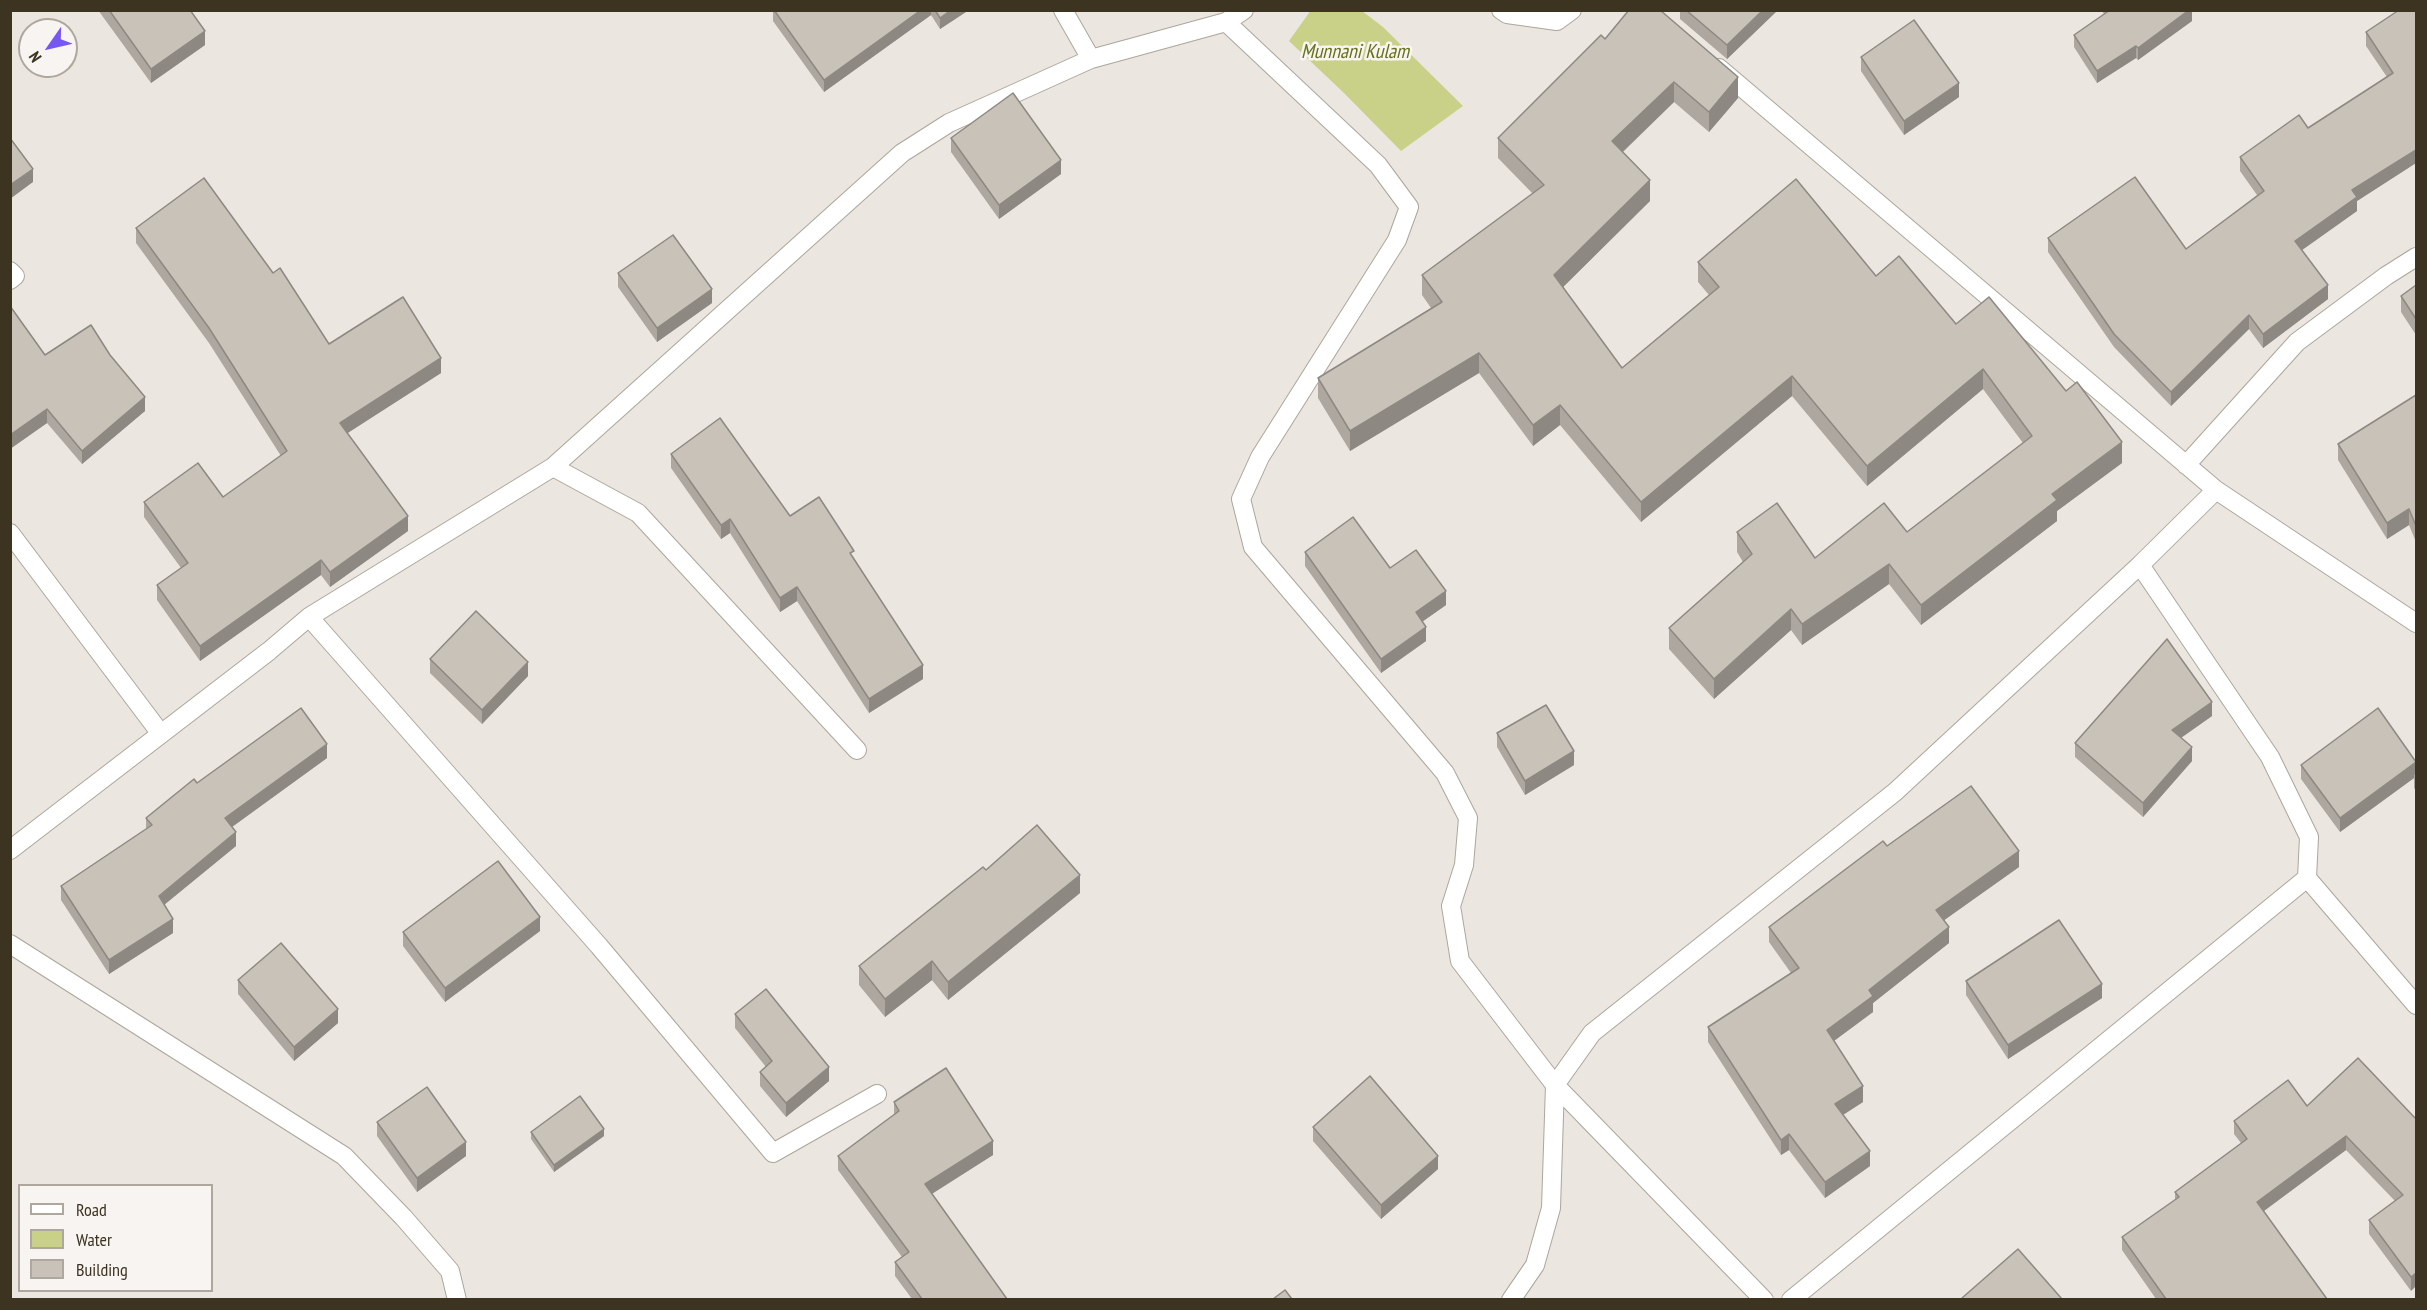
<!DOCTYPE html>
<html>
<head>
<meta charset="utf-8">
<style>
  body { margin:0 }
  #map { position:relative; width:2427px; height:1310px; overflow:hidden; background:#ebe6e0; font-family:"PT Sans Narrow",sans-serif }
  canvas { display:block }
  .frame { position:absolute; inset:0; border:12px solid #3c3421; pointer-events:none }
  .legend { position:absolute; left:18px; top:1184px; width:195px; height:108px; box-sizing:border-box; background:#f8f4f1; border:2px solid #ada79e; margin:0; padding:8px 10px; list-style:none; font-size:18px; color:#3c3421 }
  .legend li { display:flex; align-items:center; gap:12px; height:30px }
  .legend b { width:30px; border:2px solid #ada79e }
  .north { position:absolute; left:18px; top:18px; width:60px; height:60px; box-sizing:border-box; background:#f8f4f1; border:2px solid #ada79e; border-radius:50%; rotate:236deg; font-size:16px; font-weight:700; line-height:24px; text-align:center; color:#3c3421 }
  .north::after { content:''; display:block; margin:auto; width:21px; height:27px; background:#7757f3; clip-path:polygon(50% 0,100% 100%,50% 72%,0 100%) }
</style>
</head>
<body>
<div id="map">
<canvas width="2427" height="1310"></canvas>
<div class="frame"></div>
<ul class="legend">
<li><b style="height:8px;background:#fff"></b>Road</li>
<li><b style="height:16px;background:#c9d188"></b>Water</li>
<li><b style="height:16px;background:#c9c2b9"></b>Building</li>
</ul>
<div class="north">N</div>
</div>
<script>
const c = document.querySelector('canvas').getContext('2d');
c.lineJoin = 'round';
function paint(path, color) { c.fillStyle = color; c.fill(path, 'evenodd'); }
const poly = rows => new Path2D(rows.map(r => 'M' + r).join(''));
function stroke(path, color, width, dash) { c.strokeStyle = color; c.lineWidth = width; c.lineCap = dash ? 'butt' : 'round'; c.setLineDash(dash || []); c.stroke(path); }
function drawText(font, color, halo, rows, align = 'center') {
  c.font = font + ' "PT Sans Narrow",sans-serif'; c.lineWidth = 5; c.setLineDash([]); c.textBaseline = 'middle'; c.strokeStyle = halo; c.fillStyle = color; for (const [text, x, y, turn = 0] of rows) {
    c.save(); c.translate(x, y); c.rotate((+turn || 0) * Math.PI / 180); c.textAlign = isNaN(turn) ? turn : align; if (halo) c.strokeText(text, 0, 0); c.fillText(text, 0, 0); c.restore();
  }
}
paint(poly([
  [1311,10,1362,11,1383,27,1463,106,1401,151,1344,93,1289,41]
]), '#c9d188');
const street = poly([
  [1063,10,1091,59,1226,22,1244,10],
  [1501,10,1507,14,1557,21,1572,10],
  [1226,22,1378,165,1409,207,1397,240,1260,457,1241,499,1253,547,1445,773,1468,818,1464,865,1451,906,1460,961,1555,1085,1764,1300],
  [1719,68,2216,490,2416,623],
  [10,271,15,276,10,280],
  [2186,465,2297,342,2386,276,2416,257],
  [553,467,638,513,857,750],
  [10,533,161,734],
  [309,617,599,946,773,1153,877,1094],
  [10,850,269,651,309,617,553,467,902,153,949,123,1091,59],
  [2307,878,2416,1005],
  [10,944,344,1156,404,1218,450,1271,457,1300],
  [1511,1300,1535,1265,1551,1208,1555,1085,1592,1033,1895,792,2140,565,2216,490],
  [1791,1300,2307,878,2309,837,2270,757,2140,565]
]);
stroke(street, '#aca69b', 20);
stroke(street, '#fff', 18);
paint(poly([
  [98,10,190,10,205,45,151,83],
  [773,10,969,10,940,29,931,15,824,92,773,21],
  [1680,10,1778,10,1727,59,1680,19],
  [2101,10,2192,10,2192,21,2138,60,2136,58,2097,83,2074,47,2074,35,2105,15],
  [2416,10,2416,163,2357,201,2357,211,2302,250,2328,299,2263,348,2249,329,2171,406,2114,347,2048,252,2048,238,2186,249,2257,195,2240,171,2240,157,2308,128,2387,77,2366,46,2366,32],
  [1605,39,1738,98,1709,132,1674,102,1623,152,1650,201,1563,287,1622,368,1709,295,1698,282,1698,262,1876,276,1956,324,2122,463,2057,511,2057,521,1921,625,1889,584,1802,645,1791,630,1714,699,1669,649,1669,628,1743,562,1737,552,1737,532,1815,558,1907,532,2023,443,1983,389,1867,486,1792,396,1641,522,1560,425,1533,446,1479,373,1350,451,1318,398,1318,378,1431,308,1422,295,1422,275,1533,194,1498,158,1498,138],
  [1861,57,1959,97,1904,135,1861,71],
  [951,138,1061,174,999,219,951,152],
  [136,228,273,273,329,344,441,373,347,433,408,531,330,587,321,575,200,661,157,600,157,585,181,568,144,517,144,502,223,497,281,456,209,343,136,243],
  [618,273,712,303,657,342,618,287],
  [2416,285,2416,335,2401,312,2401,296],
  [10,306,45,355,145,411,82,464,47,423,10,449],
  [2416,395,2416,542,2409,525,2387,539,2338,460,2338,444],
  [671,454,790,516,854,558,923,679,869,713,797,601,780,612,730,533,721,539,671,468],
  [1305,552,1446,605,1422,622,1426,641,1381,673,1305,566],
  [430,659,528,676,482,724,430,673],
  [2212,716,2181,738,2192,761,2143,817,2075,757,2075,743],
  [1497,733,1574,765,1525,795,1497,747],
  [327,758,232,827,236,846,164,905,173,933,109,974,61,900,61,886,146,830,146,818,197,783],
  [2416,761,2416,791,2414,788,2414,778,2340,832,2301,779,2301,765],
  [1887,846,2019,867,1944,920,1949,943,1873,1003,1873,1012,1834,1041,1863,1102,1843,1115,1870,1166,1825,1198,1789,1150,1781,1155,1708,1042,1708,1027,1791,973,1769,942,1769,927],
  [986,870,1080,893,948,1000,932,980,885,1017,859,985,859,966],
  [540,931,445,1002,403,946,403,932],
  [238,980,338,1023,294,1061,238,994],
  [1966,981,2102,998,2008,1059,1966,995],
  [735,1014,829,1081,786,1117,760,1086,760,1072,766,1067,735,1028],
  [894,1102,993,1155,932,1194,1007,1299,912,1299,895,1276,895,1262,902,1257,838,1170,838,1156,894,1116],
  [2307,1106,2416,1119,2411,1291,2369,1234,2369,1220,2395,1201,2346,1150,2264,1211,2327,1299,2156,1299,2122,1250,2122,1237,2175,1200,2175,1192,2241,1143,2234,1134,2234,1121],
  [377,1122,466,1156,417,1192,377,1136],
  [1313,1127,1438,1169,1381,1219,1313,1141],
  [531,1132,604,1136,554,1172,531,1139]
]), '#ada79f');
paint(poly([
  [921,10,931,10,931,15,824,92,824,80],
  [951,10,969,10,940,29,940,18],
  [1763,10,1778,10,1727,59,1727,45],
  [2189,10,2192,10,2192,21,2138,60,2138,48],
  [205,31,205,45,151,83,151,69],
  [2136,46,2136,58,2097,83,2097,71],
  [1738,77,1738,98,1709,132,1709,112],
  [1674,82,1674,102,1612,162,1612,141],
  [1959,83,1959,97,1904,135,1904,121],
  [2416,150,2416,163,2357,201,2357,211,2295,255,2295,241,2352,190],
  [1061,160,1061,174,999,219,999,205],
  [33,169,33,182,10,199,10,185],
  [1650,180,1650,201,1554,296,1554,275],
  [2328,285,2328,299,2263,348,2263,334],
  [712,289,712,303,657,342,657,328],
  [2249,315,2249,329,2171,406,2171,392],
  [1479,353,1479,373,1350,451,1350,431],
  [441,358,441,373,340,438,340,423],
  [1983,369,1983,389,1867,486,1867,466],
  [1792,376,1792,396,1641,522,1641,502],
  [145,397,145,411,82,464,82,451],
  [1560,405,1560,425,1533,446,1533,425],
  [47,409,47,423,10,449,10,435],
  [2122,442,2122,463,2057,511,2057,521,1921,625,1921,605,2052,494],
  [2409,509,2409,525,2387,539,2387,523],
  [408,516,408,531,330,587,330,572],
  [730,519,730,533,721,539,721,525],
  [321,560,321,575,200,661,200,646],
  [1889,564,1889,584,1802,645,1802,624],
  [797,587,797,601,780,612,780,598],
  [1446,591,1446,605,1416,626,1416,612],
  [1791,609,1791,630,1714,699,1714,679],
  [1426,627,1426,641,1381,673,1381,659],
  [528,662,528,676,482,724,482,710],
  [923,665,923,679,869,713,869,699],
  [2212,702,2212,716,2172,744,2172,730],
  [327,744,327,758,225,832,225,818],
  [2192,747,2192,761,2143,817,2143,803],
  [1574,751,1574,765,1525,795,1525,781],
  [2416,762,2416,776,2414,774,2414,778,2340,832,2340,818],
  [236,832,236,846,159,909,159,896],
  [2019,851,2019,867,1936,926,1936,910],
  [1080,875,1080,893,948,1000,948,982],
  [540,917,540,931,445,1002,445,988],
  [173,919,173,933,109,974,109,960],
  [1949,927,1949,943,1873,1003,1873,1012,1827,1046,1827,1030,1869,990],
  [932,961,932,980,885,1017,885,999],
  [2102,984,2102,998,2008,1059,2008,1045],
  [338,1009,338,1023,294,1061,294,1047],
  [829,1067,829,1081,786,1117,786,1103],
  [1863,1086,1863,1102,1835,1120,1835,1104],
  [604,1129,604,1136,554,1172,554,1165],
  [1789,1134,1789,1150,1781,1155,1781,1140],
  [2346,1136,2346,1150,2257,1216,2257,1202],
  [993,1141,993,1155,925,1198,925,1184],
  [466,1142,466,1156,417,1192,417,1178],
  [1870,1151,1870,1166,1825,1198,1825,1182],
  [1438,1156,1438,1169,1381,1219,1381,1205],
  [2416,1273,2416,1286,2411,1291,2411,1277]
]), '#8d8882');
const building = poly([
  [109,10,190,10,205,31,151,69,109,10],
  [774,10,921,10,824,80,774,10],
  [935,10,951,10,940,18,935,10],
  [1629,10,1660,10,1738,77,1709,112,1674,82,1612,141,1650,180,1554,275,1622,368,1719,287,1698,262,1796,179,1876,276,1899,256,1956,324,1989,297,2066,391,2077,382,2122,442,2052,494,2057,500,1921,605,1889,564,1802,624,1791,609,1714,679,1669,628,1752,554,1737,532,1777,503,1815,558,1884,503,1907,532,2032,436,1983,369,1867,466,1792,376,1641,502,1560,405,1533,425,1479,353,1350,431,1318,378,1442,302,1422,275,1544,185,1498,138,1601,35,1605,39,1629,10],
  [1686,10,1763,10,1727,45,1686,10],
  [2110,10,2189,10,2138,48,2136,46,2097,71,2074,35,2110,10],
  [2399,10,2416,10,2416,150,2352,190,2357,197,2295,241,2328,285,2263,334,2249,315,2171,392,2114,334,2048,238,2135,177,2186,249,2264,191,2240,157,2299,115,2308,128,2393,73,2366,32,2399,10],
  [1914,20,1959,83,1904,121,1861,57,1914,20],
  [1013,93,1061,160,999,205,951,138,1013,93],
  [10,138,33,169,10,185,10,138],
  [204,178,273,273,280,268,329,344,403,297,441,358,340,423,408,516,330,572,321,560,200,646,157,585,188,563,144,502,198,463,223,497,287,451,209,328,136,228,204,178],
  [673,235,712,289,657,328,618,273,673,235],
  [2416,285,2416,319,2401,296,2416,285],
  [10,306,45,355,91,325,110,355,145,397,82,451,47,409,10,435,10,306],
  [2416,395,2416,526,2409,509,2387,523,2338,444,2416,395],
  [720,418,790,516,819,497,854,551,850,553,923,665,869,699,797,587,780,598,730,519,721,525,671,454,720,418],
  [1353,517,1390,568,1416,550,1446,591,1416,612,1426,627,1381,659,1305,552,1353,517],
  [476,611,528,662,482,710,430,659,476,611],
  [2167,639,2212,702,2172,730,2192,747,2143,803,2075,743,2167,639],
  [1546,705,1574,751,1525,781,1497,733,1546,705],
  [301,708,327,744,225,818,236,832,159,896,173,919,109,960,61,886,152,825,146,818,194,779,197,783,301,708],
  [2378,708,2416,762,2340,818,2301,765,2378,708],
  [1971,786,2019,851,1936,910,1949,927,1869,990,1873,996,1827,1030,1863,1086,1835,1104,1870,1151,1825,1182,1789,1134,1781,1140,1708,1027,1799,968,1769,927,1883,841,1887,846,1971,786],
  [1037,825,1080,875,948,982,932,961,885,999,859,966,983,867,986,870,1037,825],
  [498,861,540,917,445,988,403,932,498,861],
  [2059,920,2102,984,2008,1045,1966,981,2059,920],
  [281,943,338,1009,294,1047,238,980,281,943],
  [766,989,829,1067,786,1103,760,1072,772,1061,735,1014,766,989],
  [2358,1058,2416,1119,2416,1273,2411,1277,2369,1220,2403,1195,2346,1136,2257,1202,2327,1299,2166,1299,2122,1237,2179,1197,2175,1192,2247,1139,2234,1121,2288,1080,2307,1106,2358,1058],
  [946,1068,993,1141,925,1184,1007,1299,922,1299,895,1262,909,1252,838,1156,899,1111,894,1102,946,1068],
  [1370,1076,1438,1156,1381,1205,1313,1127,1370,1076],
  [427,1087,466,1142,417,1178,377,1122,427,1087],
  [580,1096,604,1129,554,1165,531,1132,580,1096],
  [2018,1249,2062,1299,1963,1299,1962,1298,2018,1249],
  [1285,1290,1292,1299,1273,1299,1285,1290]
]);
paint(building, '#c9c2b9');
stroke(building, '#8d8882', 1.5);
drawText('italic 20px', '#67731a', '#f8f4f1', [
  ["Munnani Kulam",1355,52]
]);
</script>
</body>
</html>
